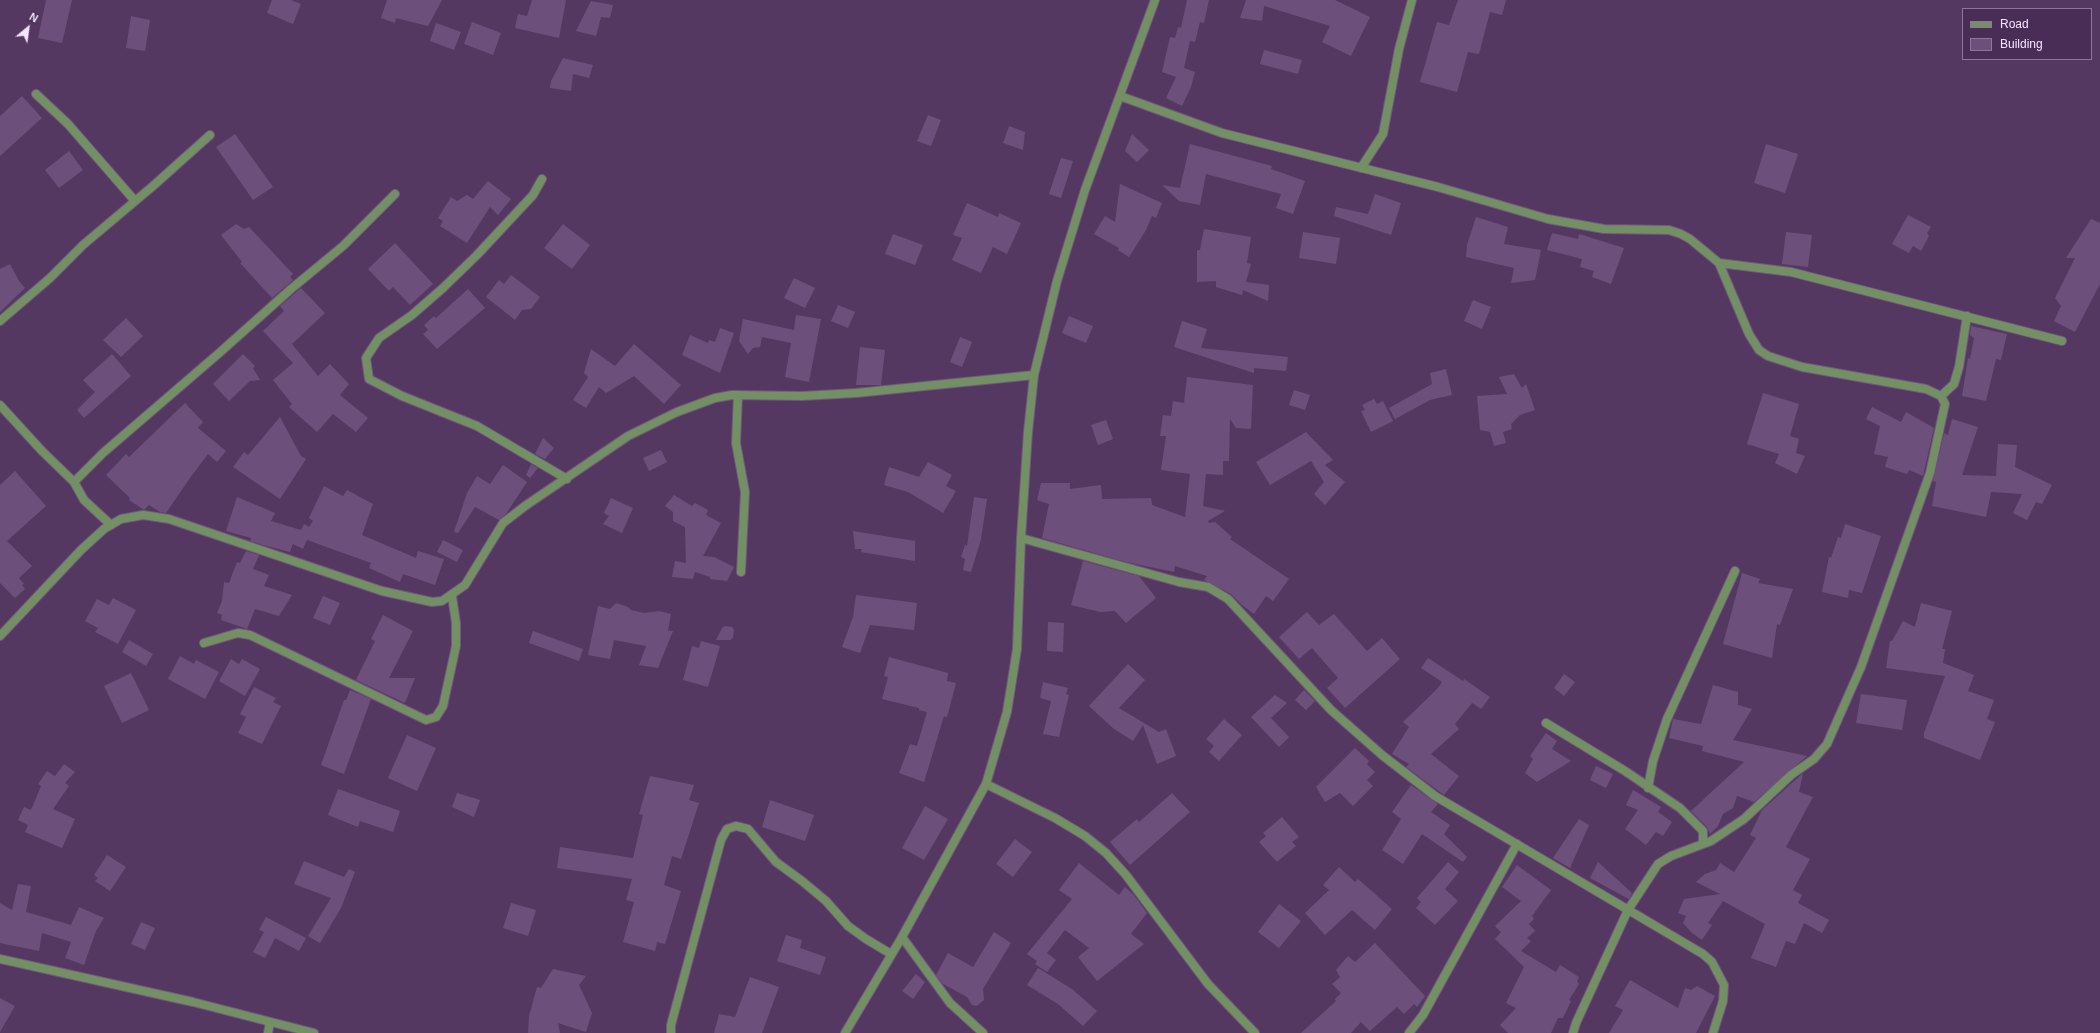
<!DOCTYPE html>
<html>
<head>
<meta charset="utf-8">
<style>
  body { margin:0 }
  #map { position:relative; width:2100px; height:1033px; overflow:hidden; background:#553862; font-family:Helvetica,sans-serif }
  canvas { display:block }
  .legend { position:absolute; left:1962px; top:8px; width:130px; height:52px; box-sizing:border-box; background:#4a2d57; border:1px solid #8e769a; margin:0; padding:5px 7px; list-style:none; font-size:12px; color:#f5e4fe }
  .legend li { display:flex; align-items:center; gap:8px; height:20px }
  .legend b { width:20px; border:1px solid #8e769a }
  .north { position:absolute; left:8px; top:8px; width:40px; height:40px; -webkit-text-stroke:3px #4a2d57; paint-order:stroke; rotate:29deg; font-size:11px; font-weight:700; line-height:16px; text-align:center; color:#f5e4fe }
  .north::after { content:''; display:block; margin:auto; width:14px; height:18px; background:#f5e4fe; clip-path:polygon(50% 0,100% 100%,50% 72%,0 100%) }
</style>
</head>
<body>
<div id="map">
<canvas width="2100" height="1033"></canvas>
<ul class="legend">
<li><b style="height:5px;background:#738f64"></b>Road</li>
<li><b style="height:11px;background:#6d4f7b"></b>Building</li>
</ul>
<div class="north">N</div>
</div>
<script>
const c = document.querySelector('canvas').getContext('2d');
c.lineJoin = 'round';
function paint(path, color) { c.fillStyle = color; c.fill(path, 'evenodd'); }
const poly = rows => new Path2D(rows.map(r => 'M' + r).join(''));
function stroke(path, color, width, dash) { c.strokeStyle = color; c.lineWidth = width; c.lineCap = dash ? 'butt' : 'round'; c.setLineDash(dash || []); c.stroke(path); }
paint(poly([
  [46,0,72,0,62,43,38,38],
  [272,0,291,0,301,4,293,24,267,13],
  [387,0,442,0,428,26,396,18,395,23,381,18],
  [532,0,566,0,559,38,515,28,518,14,527,16],
  [1187,0,1209,0,1204,23,1200,22,1195,42,1190,41,1184,68,1195,72,1191,87,1182,106,1166,98,1176,77,1162,72,1170,37,1175,38,1178,27,1181,28],
  [1246,0,1335,0,1370,17,1351,56,1322,42,1330,26,1264,6,1262,21,1240,18],
  [1458,0,1506,0,1502,15,1490,12,1479,54,1468,52,1457,92,1420,82,1437,22,1449,25],
  [591,1,613,5,610,18,601,17,596,36,576,31],
  [131,16,150,20,145,51,126,48],
  [472,22,501,33,493,55,464,44],
  [436,23,461,32,454,50,430,41],
  [1264,50,1302,60,1298,74,1260,64],
  [563,58,593,65,589,78,573,74,571,91,550,88,551,81],
  [22,96,42,118,0,156,0,116],
  [928,115,941,120,931,146,917,141],
  [1009,126,1025,132,1023,150,1003,143],
  [235,134,273,187,253,200,216,147],
  [1132,134,1149,150,1137,162,1125,151],
  [1190,144,1272,166,1271,169,1305,181,1293,214,1276,208,1281,194,1206,174,1200,205,1179,201,1162,185,1180,188],
  [1766,144,1798,154,1785,193,1754,183],
  [69,151,83,170,59,188,45,170],
  [1061,158,1073,161,1061,198,1049,194],
  [488,181,511,199,498,215,490,207,467,243,440,226,443,221,438,218,451,197,457,201,467,195,473,199],
  [1120,184,1162,203,1156,218,1152,216,1146,230,1129,257,1118,250,1119,248,1094,234,1105,216,1115,222],
  [1375,194,1401,203,1391,235,1334,216,1336,207,1368,214],
  [967,203,998,217,999,213,1021,223,1007,254,993,247,981,273,952,260,962,238,953,235],
  [1908,215,1931,227,1927,233,1929,236,1921,251,1913,246,1909,253,1892,244],
  [1476,217,1508,227,1504,244,1541,250,1535,280,1511,283,1514,268,1466,257,1467,245],
  [2091,219,2100,223,2100,284,2075,332,2054,321,2061,306,2055,298,2075,258,2066,258],
  [236,224,244,229,249,227,293,274,290,277,293,280,272,298,240,263,242,262,221,235],
  [563,224,590,245,572,269,544,248],
  [1204,229,1251,237,1247,263,1251,264,1246,282,1269,285,1268,301,1243,290,1242,295,1216,287,1216,281,1197,282,1197,250,1200,250],
  [1303,232,1340,238,1336,264,1299,258],
  [1786,232,1812,235,1808,267,1782,264],
  [1552,233,1578,239,1579,234,1624,248,1611,284,1592,277,1594,271,1580,267,1582,259,1547,250],
  [893,234,923,245,915,265,885,254],
  [395,243,433,284,410,305,393,287,389,291,368,269],
  [10,264,19,281,25,288,0,312,0,269],
  [511,275,540,297,531,309,522,310,515,320,486,297,499,280,504,284],
  [794,278,815,288,805,308,784,298],
  [301,288,325,313,292,344,318,376,330,364,349,384,340,395,368,418,356,432,333,414,317,432,289,407,292,404,273,380,293,363,263,331,284,311,280,306],
  [468,289,485,308,437,349,423,334,428,330,424,325,434,316,436,318],
  [1473,300,1491,307,1482,329,1464,321],
  [838,305,855,312,848,328,831,321],
  [796,315,821,319,809,382,785,377,791,343,762,337,760,347,753,348,748,354,739,341,743,319,794,330],
  [1069,316,1093,326,1086,343,1062,333],
  [126,318,143,336,121,357,103,340],
  [1182,321,1207,329,1201,348,1288,357,1286,371,1254,368,1254,373,1174,347],
  [1971,326,2007,334,2001,360,1996,359,1986,401,1962,396,1968,358,1970,359,1974,338,1970,335],
  [720,328,734,333,720,373,682,355,690,335,708,343,709,340,715,342],
  [960,337,972,342,962,367,950,362],
  [634,344,681,385,664,404,634,376,606,393,599,387,586,408,573,400,588,377,584,373,591,349,615,366],
  [860,347,885,350,881,385,856,385],
  [112,354,131,376,84,418,77,410,95,392,83,380],
  [243,354,255,366,253,368,260,380,250,381,229,401,213,384],
  [1446,369,1452,395,1430,400,1395,419,1389,408,1432,384,1430,373],
  [1514,374,1522,388,1526,384,1535,410,1520,415,1511,424,1512,429,1503,432,1506,443,1494,446,1490,432,1480,430,1477,396,1507,394,1499,377],
  [1187,377,1253,385,1251,429,1236,428,1230,419,1229,461,1223,461,1223,475,1206,474,1203,506,1225,511,1208,521,1209,523,1215,522,1232,537,1230,539,1289,579,1273,601,1266,596,1254,614,1242,605,1231,594,1204,580,1207,576,1175,566,1174,572,1126,562,1042,538,1049,504,1037,500,1041,483,1070,483,1070,489,1101,485,1102,499,1151,498,1152,505,1185,517,1190,474,1161,470,1166,436,1160,436,1163,415,1171,416,1173,401,1184,403],
  [1294,390,1310,395,1305,410,1289,405],
  [1763,393,1799,404,1790,436,1799,439,1796,453,1805,456,1797,474,1775,463,1779,454,1747,444],
  [1374,399,1377,404,1383,401,1393,421,1371,432,1361,411,1365,410,1362,405],
  [185,403,203,422,198,428,226,451,217,462,208,454,190,478,166,513,160,512,149,505,144,510,129,500,130,498,106,475,126,454,129,457],
  [1872,407,1901,422,1906,412,1934,428,1923,476,1909,470,1907,474,1885,467,1888,457,1874,454,1880,426,1866,419],
  [280,417,301,456,306,459,280,499,233,467,244,452,248,455],
  [1952,419,1978,427,1962,475,1996,476,1998,444,2017,445,2015,467,2052,485,2042,504,2036,502,2027,520,2013,513,2022,494,1991,492,1986,517,1932,506,1936,482,1933,481,1944,433,1948,435],
  [1106,420,1113,439,1098,445,1091,425],
  [1306,432,1333,460,1325,465,1345,482,1325,505,1314,494,1324,482,1311,461,1270,485,1256,462],
  [543,438,554,448,545,459,535,454],
  [661,450,667,462,649,471,643,458],
  [928,462,952,475,946,486,956,491,943,513,908,492,884,485,889,467,919,477],
  [531,464,538,468,530,478,526,475],
  [503,465,527,482,506,514,499,520,475,507,458,533,454,532,467,493,477,476,490,484],
  [15,471,46,506,7,541,32,566,19,578,24,584,22,585,25,589,15,598,0,583,0,485],
  [324,486,343,496,347,490,373,504,362,535,416,558,418,551,444,559,435,585,403,574,400,582,369,568,371,563,307,540,303,549,293,544,290,552,263,545,250,541,251,538,226,531,237,497,275,513,271,521,301,530,304,524,309,527,313,521,309,518],
  [674,495,692,506,695,503,708,510,706,515,721,523,703,556,714,557,734,567,727,581,710,579,710,577,695,572,693,579,672,577,675,561,686,563,685,527,673,521,673,512,665,506],
  [974,497,987,499,981,539,971,572,963,570,965,559,961,557,965,545,967,546],
  [611,498,633,508,622,533,603,524,609,516,604,513],
  [1845,524,1881,536,1862,593,1849,590,1848,598,1822,592,1829,557,1831,558,1838,537,1841,538],
  [853,531,915,541,915,561,861,552,862,549,855,549],
  [443,540,463,550,457,562,437,552],
  [246,551,259,555,253,569,269,575,264,586,292,595,279,616,255,609,247,629,221,620,222,615,217,613,222,601,224,582,229,583,237,562,240,563],
  [1083,561,1139,576,1156,598,1126,623,1115,611,1100,612,1071,605],
  [1742,573,1760,579,1758,583,1793,589,1780,625,1777,624,1772,658,1723,644],
  [856,595,917,603,914,630,870,625,860,653,842,647,853,617],
  [323,596,340,603,330,625,313,618],
  [113,598,136,610,118,644,95,632,98,628,85,621,97,599,109,605],
  [616,603,628,607,631,610,644,613,659,611,671,614,668,631,673,631,658,668,639,665,646,646,614,640,610,659,588,655,598,606,610,609],
  [1921,603,1952,611,1942,649,1945,649,1943,663,1974,675,1968,691,1994,700,1987,719,1995,722,1980,760,1924,738,1924,733,1945,676,1886,668,1890,641,1892,641,1903,621,1915,627],
  [1307,612,1319,625,1334,614,1367,651,1382,638,1400,659,1345,708,1327,688,1338,678,1312,648,1299,659,1279,637],
  [383,615,413,631,389,678,415,678,405,703,356,680,375,641,371,639],
  [1048,622,1064,623,1063,652,1047,651],
  [725,626,732,627,734,630,733,638,730,640,716,640,722,628],
  [533,631,583,649,579,661,529,643],
  [129,640,153,654,146,666,122,652],
  [701,641,720,646,708,687,683,680,692,646,699,648],
  [180,656,194,664,196,660,219,672,205,699,168,679],
  [889,657,948,673,947,681,956,683,947,717,944,716,924,782,899,773,910,744,917,746,927,712,919,710,919,708,882,699,888,677,884,676],
  [1428,658,1463,681,1464,679,1490,697,1481,709,1472,703,1455,724,1459,729,1431,754,1459,776,1444,795,1406,767,1409,764,1392,754,1409,727,1403,722,1437,689,1442,682,1421,668],
  [231,659,239,664,242,659,260,669,245,696,219,681],
  [1128,664,1145,680,1119,708,1159,732,1166,729,1176,756,1157,764,1143,725,1133,741,1114,729,1089,706],
  [131,673,149,710,122,723,104,686],
  [1564,674,1575,682,1564,696,1554,688],
  [1043,682,1068,688,1066,694,1069,695,1059,737,1043,734,1051,701,1040,698],
  [1713,685,1738,692,1738,705,1752,709,1733,740,1807,756,1754,802,1737,796,1733,808,1723,814,1718,826,1710,834,1707,827,1691,811,1744,762,1702,751,1703,746,1669,738,1673,719,1701,724],
  [254,687,276,698,273,702,281,706,262,744,238,733,246,717,240,714],
  [350,690,371,699,344,774,321,765,344,700,346,700],
  [1304,690,1315,701,1306,710,1295,700],
  [1861,694,1907,700,1902,730,1856,723],
  [1275,695,1287,703,1271,718,1289,737,1279,747,1251,717],
  [1224,719,1242,735,1219,761,1209,752,1214,746,1206,739],
  [1546,733,1557,741,1552,749,1571,761,1537,782,1525,773,1533,759,1530,756],
  [407,735,436,748,417,791,388,778],
  [1355,748,1369,761,1367,764,1375,772,1367,780,1373,786,1353,806,1340,793,1325,802,1316,787],
  [64,764,75,772,65,783,69,786,53,809,75,819,62,848,25,832,28,825,18,820,24,807,31,810,41,786,38,784,47,771,55,776],
  [1596,766,1613,774,1606,788,1590,780],
  [1803,773,1799,792,1813,797,1786,847,1810,859,1793,890,1802,895,1798,903,1829,920,1822,933,1804,923,1795,944,1786,941,1776,967,1751,958,1765,924,1723,901,1708,923,1712,925,1702,940,1692,933,1683,923,1686,916,1678,913,1684,899,1720,894,1696,882,1705,874,1716,870,1720,863,1734,872,1756,838,1750,835,1762,810],
  [650,776,694,785,689,800,699,803,681,859,672,856,664,885,681,891,665,944,657,942,655,951,623,942,634,902,626,900,632,879,557,868,560,847,633,858,643,815,639,814],
  [1411,785,1438,804,1431,812,1450,825,1444,834,1467,857,1463,862,1422,834,1403,864,1382,850,1401,819,1392,812],
  [338,789,400,811,393,832,360,821,358,827,328,815],
  [1633,790,1661,807,1658,812,1672,822,1663,836,1656,832,1646,845,1625,829,1638,810,1626,805],
  [457,793,480,800,474,817,452,807],
  [1172,793,1190,812,1130,865,1110,842,1137,819,1139,822],
  [770,800,814,815,805,841,762,827],
  [925,806,948,819,924,860,902,848],
  [1282,817,1299,837,1292,842,1296,846,1277,862,1259,842,1266,836,1263,833],
  [1579,819,1589,825,1570,868,1553,858],
  [1015,839,1032,852,1013,877,996,864],
  [107,855,126,867,110,891,95,881,98,878,94,875],
  [304,861,344,877,349,869,355,872,341,908,320,943,308,936,331,898,294,884],
  [1448,862,1459,872,1445,889,1458,901,1435,925,1416,908,1421,902,1417,898],
  [1598,862,1632,893,1629,899,1590,878],
  [1079,863,1119,895,1125,887,1134,895,1147,913,1131,934,1144,944,1097,981,1078,957,1089,948,1065,930,1047,953,1056,960,1047,972,1035,964,1037,961,1027,954,1072,899,1059,890],
  [1517,865,1551,890,1532,916,1534,919,1529,924,1535,931,1527,938,1531,941,1521,951,1556,972,1560,965,1579,977,1577,981,1579,984,1569,1000,1571,1001,1563,1018,1558,1018,1551,1033,1508,1033,1500,1025,1516,1008,1506,1003,1524,967,1495,939,1501,932,1495,926,1521,901,1502,887],
  [1339,867,1355,882,1358,879,1392,909,1375,930,1352,910,1325,935,1305,913,1329,890,1323,885],
  [18,884,31,886,26,912,71,925,79,907,104,918,96,931,84,965,65,958,71,942,42,933,39,951,0,943,0,903,12,910],
  [511,903,536,910,528,936,503,928],
  [1279,904,1301,921,1279,948,1258,932],
  [266,917,306,938,299,951,275,938,265,958,253,952,264,932,259,930],
  [141,922,155,928,145,950,131,944],
  [994,932,1011,943,983,989,984,1000,977,1006,972,1005,967,997,943,984,936,975,948,953,973,967],
  [786,935,802,940,800,948,826,957,820,975,777,961],
  [1375,943,1425,996,1417,1007,1414,1004,1404,1014,1397,1007,1370,1031,1361,1022,1351,1033,1301,1033,1336,1001,1335,999,1341,993,1332,984,1340,977,1336,970,1348,956,1355,962],
  [1038,968,1072,989,1097,1011,1083,1026,1058,1004,1027,985],
  [553,969,586,976,579,985,592,1013,586,1032,558,1023,560,1033,528,1033,529,1016,537,987,541,988],
  [916,974,925,982,913,999,902,991],
  [750,977,779,987,762,1033,714,1033,719,1014,735,1017],
  [1630,980,1678,1008,1685,988,1691,990,1697,986,1715,996,1696,1033,1609,1033,1623,1010,1615,1006],
  [0,998,15,1006,0,1032]
]), '#6d4f7b');
const minor = poly([
  [36,94,68,124,135,201],
  [1120,96,1222,133,1438,187,1548,219,1604,229,1669,230,1681,234,1690,239,1719,263,1749,334,1759,350,1768,356,1802,367,1926,389,1941,396,1945,404,1930,473,1861,667,1827,744,1814,759,1791,775,1744,819,1711,841,1671,856,1658,864,1628,910,1576,1023,1573,1033],
  [1361,168,1383,134,1399,49,1412,0],
  [542,179,533,195,477,255,443,288,412,315,379,338,366,358,369,379,402,396,477,426,567,479],
  [1719,263,1791,272,2062,341],
  [0,321,50,278,83,245,153,186,210,135],
  [738,395,736,443,745,492,741,572],
  [1941,396,1954,384,1959,367,1967,316],
  [0,405,42,451,74,482],
  [111,525,84,500,74,482,103,453,218,354,291,289,343,246,395,194],
  [1021,538,1179,582,1208,587,1228,599,1331,710,1382,755,1435,796,1703,954,1712,962,1724,985,1723,1001,1713,1033],
  [0,636,81,550,104,529,121,519,143,515,169,519,382,591,432,602,442,601,465,585,503,523,525,506,628,436,677,412,715,398,732,395,802,396,856,393,1034,375],
  [204,643,238,633,250,635,426,720,436,717,443,706,456,646,456,623,452,596],
  [1546,723,1625,771,1680,808,1703,831,1703,844],
  [986,784,1055,818,1085,836,1106,853,1126,875,1208,984,1255,1033],
  [1648,788,1653,761,1667,719,1735,571],
  [902,937,950,1003,983,1033],
  [0,959,193,1002,314,1033],
  [268,1033,270,1022],
  [671,1033,671,1025,721,840,727,829,736,826,748,829,776,862,802,881,826,901,848,926,866,939,891,954],
  [1409,1033,1423,1015,1517,844]
]);
const tertiary = poly([
  [845,1033,902,937,986,784,1007,712,1017,649,1021,538,1028,432,1034,375,1057,281,1085,190,1155,0]
]);
stroke(minor, '#72577e', 10);
stroke(tertiary, '#72577e', 10);
stroke(minor, '#738f64', 8);
stroke(tertiary, '#738f64', 8);
</script>
</body>
</html>
